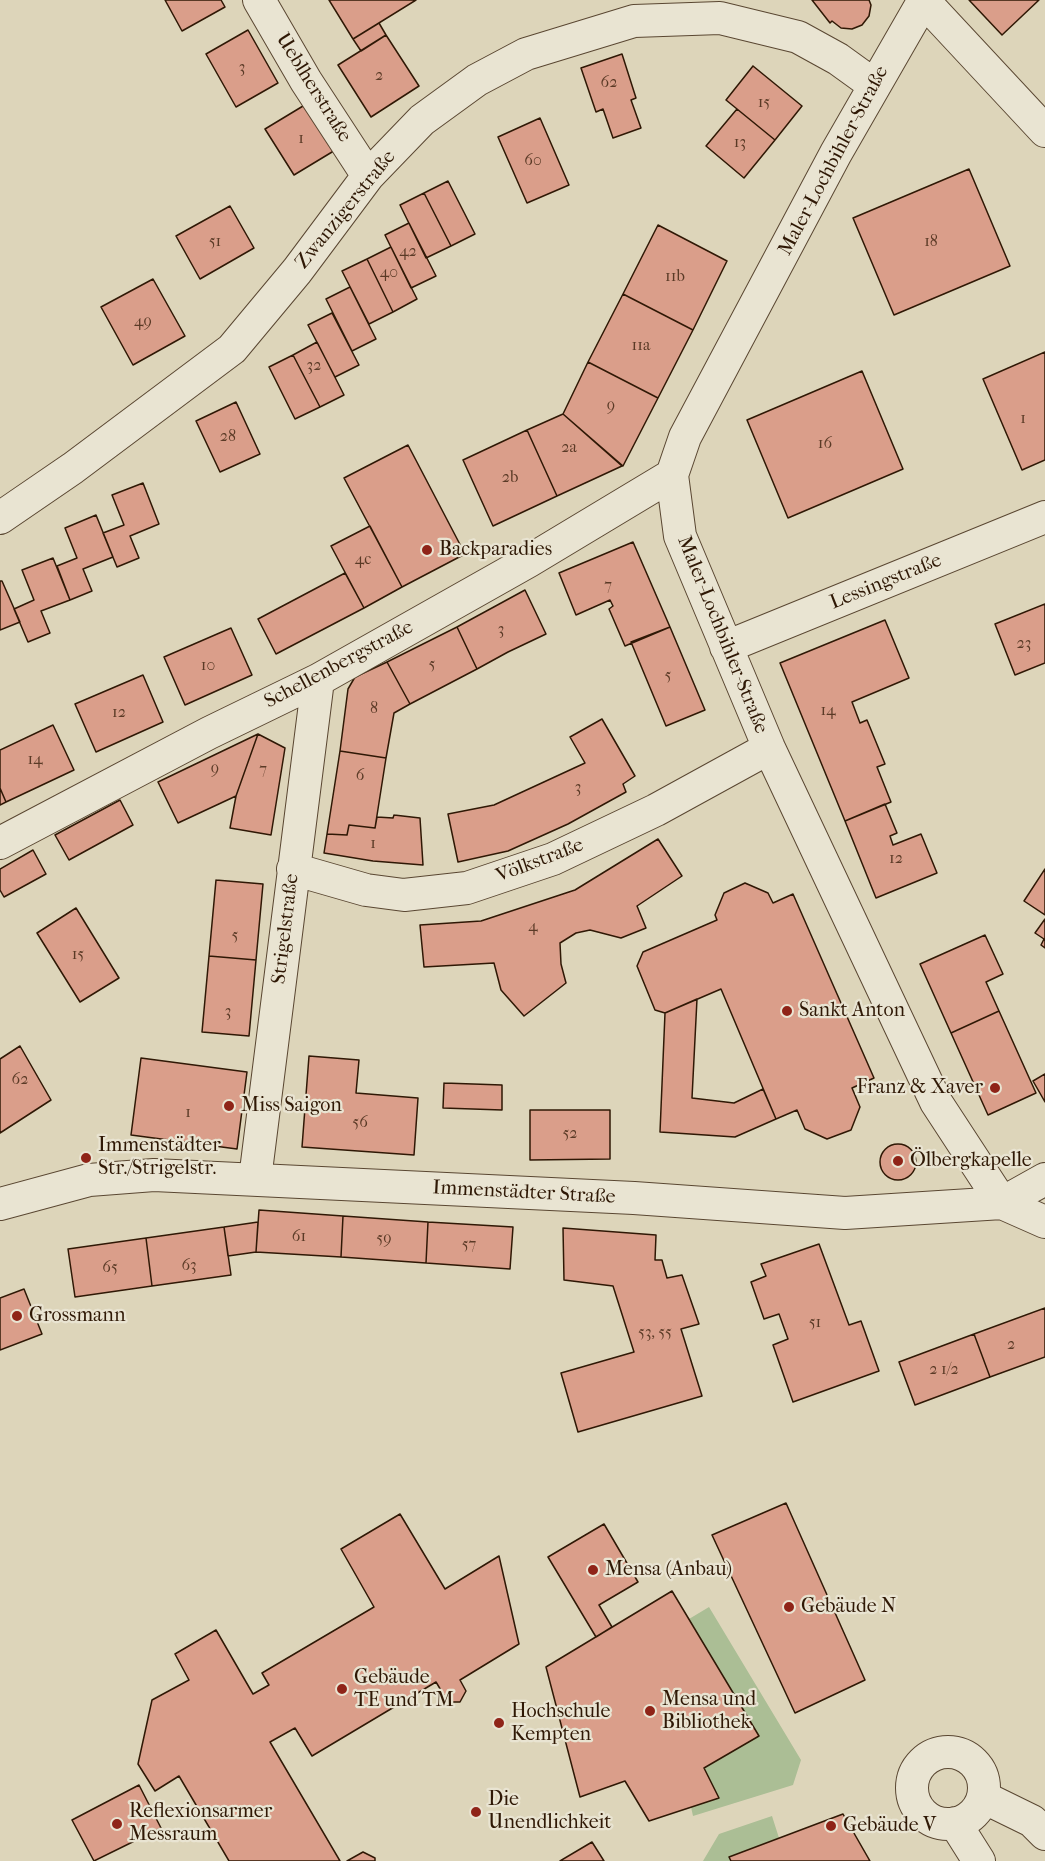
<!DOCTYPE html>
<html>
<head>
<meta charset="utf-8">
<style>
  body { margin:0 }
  canvas { display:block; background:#ddd5ba }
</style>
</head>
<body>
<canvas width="1045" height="1861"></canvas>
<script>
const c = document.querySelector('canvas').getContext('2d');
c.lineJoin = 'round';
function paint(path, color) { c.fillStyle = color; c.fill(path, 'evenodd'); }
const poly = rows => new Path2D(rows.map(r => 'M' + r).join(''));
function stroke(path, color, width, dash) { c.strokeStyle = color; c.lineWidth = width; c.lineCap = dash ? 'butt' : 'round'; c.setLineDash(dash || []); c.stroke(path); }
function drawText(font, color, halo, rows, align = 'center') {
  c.font = font + ' "IM FELL French Canon",serif'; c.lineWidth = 4.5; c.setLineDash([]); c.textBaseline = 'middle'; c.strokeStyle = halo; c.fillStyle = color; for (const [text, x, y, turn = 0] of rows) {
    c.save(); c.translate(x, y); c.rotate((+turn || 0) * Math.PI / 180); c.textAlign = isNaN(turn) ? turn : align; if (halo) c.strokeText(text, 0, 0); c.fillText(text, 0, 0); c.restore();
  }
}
paint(poly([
  [709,1607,801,1760,793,1785,693,1816,691,1807,719,1798,704,1768,689,1619],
  [772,1816,779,1838,731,1856,733,1861,703,1861,719,1834]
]), '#abbe95');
const building = poly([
  [165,0,221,0,225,7,182,31,165,0],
  [329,0,416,0,353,39,329,0],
  [812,0,869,0,871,5,869,16,862,25,852,29,841,28,832,21,830,23,812,0],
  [969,0,1039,0,1002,35,969,0],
  [379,23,386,35,361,51,353,39,379,23],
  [248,30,278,83,236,107,206,54,248,30],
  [386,35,419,86,371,117,338,65,386,35],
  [622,54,636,98,631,100,641,128,613,138,603,109,596,112,581,68,622,54],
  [753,66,802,106,775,140,726,100,753,66],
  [308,103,337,149,294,175,265,129,308,103],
  [737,109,775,140,744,178,706,146,737,109],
  [540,118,569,185,527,203,498,137,540,118],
  [969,169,1010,266,894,315,853,218,969,169],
  [448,181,475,234,451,246,424,193,448,181],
  [424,193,451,246,426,258,400,205,424,193],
  [230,206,254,248,200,279,176,236,230,206],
  [409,223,436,276,411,288,385,235,409,223],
  [658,225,727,261,693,330,623,294,658,225],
  [391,247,417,299,393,312,367,259,391,247],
  [367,259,393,312,369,324,342,271,367,259],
  [153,279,185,336,133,365,101,307,153,279],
  [350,287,376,339,352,351,326,299,350,287],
  [623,294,693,330,658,398,588,362,623,294],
  [332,313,359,365,335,377,308,325,332,313],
  [317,342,344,395,320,407,293,355,317,342],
  [1045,352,1045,460,1022,470,983,379,1045,352],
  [293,355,320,407,295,419,269,367,293,355],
  [588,362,658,398,623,466,563,414,588,362],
  [862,371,903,469,788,518,747,420,862,371],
  [236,402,260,454,220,472,196,421,236,402],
  [563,414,622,466,557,496,527,430,563,414],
  [527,430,557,496,493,526,463,460,527,430],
  [408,445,465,554,402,587,344,478,408,445],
  [143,483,159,524,130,536,139,558,117,567,103,533,124,525,112,495,143,483],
  [96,515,113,557,83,569,92,591,70,600,57,566,77,558,65,528,96,515],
  [370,526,402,587,364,608,331,546,370,526],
  [633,542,670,627,625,646,609,609,613,606,610,600,576,615,559,573,633,542],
  [53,558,70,600,41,611,50,633,28,642,14,609,34,600,22,570,53,558],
  [345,573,364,608,276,654,258,619,345,573],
  [0,581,2,581,20,622,0,630,0,581],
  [525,590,546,634,508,652,477,669,457,627,525,590],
  [1045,604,1045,663,1015,675,995,624,1045,604],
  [885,620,909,678,852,702,860,723,867,720,885,764,877,767,891,802,845,821,780,663,885,620],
  [457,627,477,669,410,704,387,662,457,627],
  [670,627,705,710,666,726,631,642,670,627],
  [231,628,252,675,185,705,164,657,231,628],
  [387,662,410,704,394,713,386,758,340,751,348,689,355,677,387,662],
  [143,675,163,722,96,752,75,704,143,675],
  [602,719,635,776,623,784,626,792,568,824,508,851,458,862,448,814,494,805,585,763,570,737,602,719],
  [53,725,74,770,6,802,0,788,0,750,53,725],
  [258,734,285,748,271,835,230,828,236,796,258,734],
  [258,734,236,796,178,823,158,782,258,734],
  [340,751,386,758,375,828,349,825,347,835,327,834,340,751],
  [0,788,6,802,0,805,0,788],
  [120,800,133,825,69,860,55,835,120,800],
  [885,804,897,833,890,836,893,845,921,834,937,873,876,898,845,821,885,804],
  [394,815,420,818,423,865,373,861,324,853,327,834,347,835,349,825,375,828,377,817,393,818,394,815],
  [658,839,682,876,637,906,646,928,621,938,590,930,576,933,560,943,561,964,566,983,524,1016,501,990,494,963,424,967,420,925,481,921,575,890,658,839],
  [33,850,46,874,4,897,0,890,0,869,33,850],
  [1045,869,1045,915,1024,901,1045,869],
  [216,880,263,884,256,960,209,956,216,880],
  [745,883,768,893,773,903,793,894,874,1078,852,1088,860,1107,851,1130,827,1139,805,1129,797,1110,776,1119,721,989,665,1013,655,1010,637,966,643,952,717,920,715,915,724,893,745,883],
  [76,908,119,978,80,1002,37,933,76,908],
  [1045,919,1045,948,1041,945,1044,939,1035,933,1045,919],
  [985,935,1003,974,986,982,999,1011,951,1033,920,964,985,935],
  [209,956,256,960,249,1036,202,1032,209,956],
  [697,999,692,1098,734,1103,763,1089,776,1119,735,1137,660,1132,665,1013,697,999],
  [999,1011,1036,1093,988,1115,951,1033,999,1011],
  [20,1046,51,1100,0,1133,0,1059,20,1046],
  [309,1056,359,1060,356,1093,418,1098,414,1155,302,1147,309,1056],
  [141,1058,247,1072,237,1149,131,1135,141,1058],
  [1045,1074,1045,1102,1033,1081,1045,1074],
  [444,1083,502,1085,502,1110,443,1108,444,1083],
  [530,1110,610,1110,610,1159,530,1160,530,1110],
  '880 1162a18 18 0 1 1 36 0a18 18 0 1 1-36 0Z',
  [259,1210,343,1216,341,1257,256,1252,259,1210],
  [343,1216,428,1222,426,1263,341,1257,343,1216],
  [258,1222,256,1252,228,1256,224,1227,258,1222],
  [428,1222,513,1227,510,1269,426,1263,428,1222],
  [224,1227,231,1275,152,1286,146,1238,224,1227],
  [563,1228,656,1235,655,1260,662,1260,667,1278,682,1275,699,1324,681,1329,702,1396,578,1432,561,1373,634,1352,613,1286,564,1280,563,1228],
  [146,1238,152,1286,75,1297,68,1249,146,1238],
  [819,1244,849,1325,861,1321,879,1371,793,1402,773,1345,788,1339,779,1314,764,1319,751,1282,766,1276,761,1264,819,1244],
  [24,1289,42,1334,0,1350,0,1298,24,1289],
  [1045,1308,1045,1357,990,1377,974,1334,1045,1308],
  [974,1334,990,1377,915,1405,899,1362,974,1334],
  [786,1503,865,1680,795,1713,712,1535,786,1503],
  [400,1514,445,1589,499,1556,519,1644,460,1680,466,1691,460,1702,448,1702,436,1682,312,1756,295,1728,270,1742,340,1861,229,1861,179,1776,155,1791,138,1764,152,1700,189,1680,175,1654,216,1630,253,1694,269,1685,262,1673,374,1607,341,1549,400,1514],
  [604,1524,638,1582,599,1605,612,1627,596,1637,548,1557,604,1524],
  [672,1591,759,1736,704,1768,719,1798,649,1821,625,1781,580,1797,546,1667,672,1591],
  [139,1785,161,1828,94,1861,72,1820,139,1785],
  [843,1814,870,1861,731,1861,729,1857,843,1814],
  [592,1842,604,1861,560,1861,592,1842],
  [363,1852,375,1858,375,1861,347,1861,363,1852]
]);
paint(building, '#da9e8a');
stroke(building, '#2f1805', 1.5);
const minor = poly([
  [259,0,306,81,368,176],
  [923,0,1045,131],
  [924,0,836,153,685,437,672,475,680,536,769,748,936,1102,1002,1203],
  [0,518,73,468,232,349,297,271,368,176,422,120,477,80,526,54,634,21,720,18,798,37,838,59,874,85],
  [726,647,1045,517],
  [0,843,209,733,318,680,529,561,672,475],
  [293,869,366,890,404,895,467,888,553,859,656,810,769,748],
  [255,1179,318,680],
  [1002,1203,1045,1222],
  [0,1204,89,1180,154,1175,634,1198,845,1213,1002,1203,1045,1179],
  '912 1788a36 36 0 1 1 72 0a36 36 0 1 1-72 0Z',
  [983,1797,1032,1821,1045,1834],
  [955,1823,979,1861]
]);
stroke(minor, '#5a4732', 34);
stroke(minor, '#e9e4d2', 32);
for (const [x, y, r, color] of [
  [427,550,6,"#8f2418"],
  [787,1011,6,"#8f2418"],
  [995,1088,6,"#8f2418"],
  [229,1106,6,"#8f2418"],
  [86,1158,6,"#8f2418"],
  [898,1161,6,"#8f2418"],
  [17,1316,6,"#8f2418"],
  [593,1570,6,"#8f2418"],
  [789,1607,6,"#8f2418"],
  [342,1689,6,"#8f2418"],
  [650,1711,6,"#8f2418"],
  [499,1723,6,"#8f2418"],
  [476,1812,6,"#8f2418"],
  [117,1824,6,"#8f2418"],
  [831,1826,6,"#8f2418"]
]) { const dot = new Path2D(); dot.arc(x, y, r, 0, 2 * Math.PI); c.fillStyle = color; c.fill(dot); stroke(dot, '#e9e4d2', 2); }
drawText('16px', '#5a3a26', null, [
  ["3",242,68],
  ["2",379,76],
  ["62",609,83],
  ["15",764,103],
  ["1",301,139],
  ["13",740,143],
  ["60",533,161],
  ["51",215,242],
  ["18",931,242],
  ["42",408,252],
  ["40",389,273],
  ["11b",675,277],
  ["49",143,322],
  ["11a",641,346],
  ["32",314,366],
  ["9",611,406],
  ["1",1023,419],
  ["28",228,437],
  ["16",825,444],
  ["2a",569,448],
  ["2b",510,478],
  ["4c",363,560],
  ["7",608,586],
  ["3",501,630],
  ["23",1024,644],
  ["5",432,665],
  ["10",208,666],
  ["5",668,676],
  ["8",374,709],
  ["14",828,711],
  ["12",119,713],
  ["14",35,760],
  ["9",215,769],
  ["7",263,770],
  ["6",360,776],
  ["3",578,788],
  ["1",373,844],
  ["12",896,859],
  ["4",533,927],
  ["5",235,936],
  ["15",78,955],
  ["3",228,1012],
  ["62",20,1080],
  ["1",188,1113],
  ["56",360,1123],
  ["52",570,1134],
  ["61",299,1237],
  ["59",384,1239],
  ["57",469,1245],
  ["63",189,1266],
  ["65",110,1268],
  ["51",815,1323],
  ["53, 55",655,1333],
  ["2",1011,1345],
  ["2 1/2",944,1370]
]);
drawText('20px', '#2f1805', '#e9e4d2', [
  ["Ueblherstraße",313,88,58],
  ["Maler-Lochbihler-Straße",834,161,-62],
  ["Zwanzigerstraße",346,210,-51],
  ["Lessingstraße",886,582,-22],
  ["Maler-Lochbihler-Straße",722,635,68],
  ["Schellenbergstraße",339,665,-28],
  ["Völkstraße",540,861,-21],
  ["Strigelstraße",286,929,-83],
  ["Immenstädter Straße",524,1193,3]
]);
drawText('20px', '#2f1805', '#e9e4d2', [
  ["Backparadies",439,550],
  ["Sankt Anton",799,1011],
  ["Franz & Xaver",983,1088,"right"],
  ["Miss Saigon",241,1106],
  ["Immenstädter",98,1146],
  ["Str./Strigelstr.",98,1169],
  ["Ölbergkapelle",910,1161],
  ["Grossmann",29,1316],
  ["Mensa (Anbau)",605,1570],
  ["Gebäude N",801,1607],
  ["Gebäude",354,1678],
  ["TE und TM",354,1701],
  ["Mensa und",662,1700],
  ["Bibliothek",662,1723],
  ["Hochschule",511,1712],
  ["Kempten",511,1735],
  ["Die",488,1800],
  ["Unendlichkeit",488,1823],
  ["Reflexionsarmer",129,1812],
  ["Messraum",129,1835],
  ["Gebäude V",843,1826]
], 'left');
</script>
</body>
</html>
